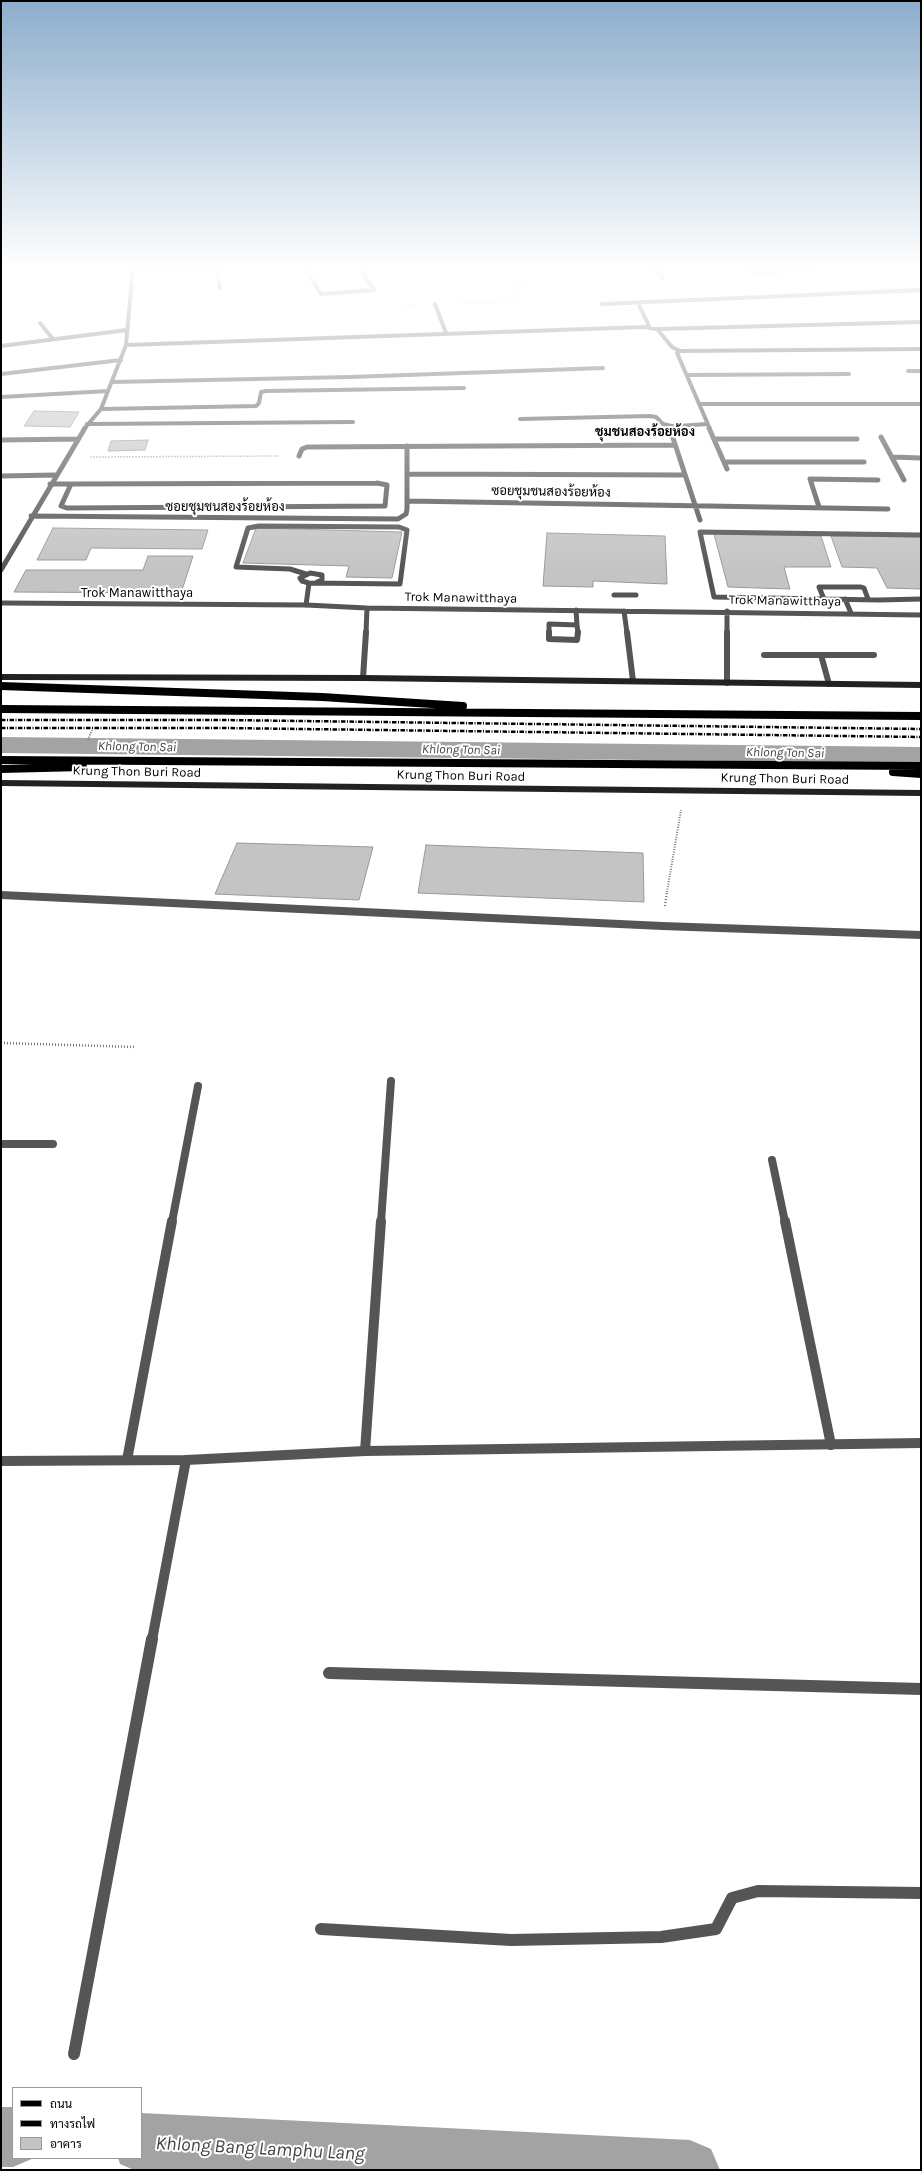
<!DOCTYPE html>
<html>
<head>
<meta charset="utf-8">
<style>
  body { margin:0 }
  #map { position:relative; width:922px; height:2171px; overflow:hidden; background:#fff; font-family:Karla,Sarabun,sans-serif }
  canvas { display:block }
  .frame { position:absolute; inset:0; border:2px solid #000; pointer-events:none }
  .legend { position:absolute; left:12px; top:2087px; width:130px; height:72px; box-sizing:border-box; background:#fff; border:1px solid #999; margin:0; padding:5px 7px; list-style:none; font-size:12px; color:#000 }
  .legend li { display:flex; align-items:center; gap:8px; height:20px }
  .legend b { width:20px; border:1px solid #999 }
</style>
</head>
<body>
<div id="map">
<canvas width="922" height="2171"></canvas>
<div class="frame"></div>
<ul class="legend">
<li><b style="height:5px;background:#000"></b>ถนน</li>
<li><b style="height:5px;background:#000"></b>ทางรถไฟ</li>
<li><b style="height:11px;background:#c4c4c4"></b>อาคาร</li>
</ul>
</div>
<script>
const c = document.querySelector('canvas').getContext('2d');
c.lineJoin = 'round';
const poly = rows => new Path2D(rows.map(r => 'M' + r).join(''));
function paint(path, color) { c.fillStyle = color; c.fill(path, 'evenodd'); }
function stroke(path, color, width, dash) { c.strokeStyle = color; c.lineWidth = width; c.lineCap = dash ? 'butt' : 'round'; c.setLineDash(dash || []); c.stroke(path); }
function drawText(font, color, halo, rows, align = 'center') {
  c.font = font + ' Karla,Sarabun,sans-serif'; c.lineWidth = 4; c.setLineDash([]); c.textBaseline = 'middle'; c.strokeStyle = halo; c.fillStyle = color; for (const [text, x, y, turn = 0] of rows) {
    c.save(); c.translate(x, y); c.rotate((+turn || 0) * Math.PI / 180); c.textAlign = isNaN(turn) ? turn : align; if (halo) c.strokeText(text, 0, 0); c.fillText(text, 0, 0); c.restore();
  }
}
paint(poly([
  [1,737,921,747,921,763,1,753,1,737],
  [1,2107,13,2107,13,2158,34,2158,13,2167,1,2167,1,2107],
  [141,2113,690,2140,711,2149,720,2170,134,2170,120,2164,118,2158,141,2158,141,2113]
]), '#a3a3a3');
const building = poly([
  [34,411,79,412,70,427,24,426,34,411],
  [148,440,145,450,108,451,111,441,148,440],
  [53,528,208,530,202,549,91,548,86,560,37,560,53,528],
  [256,528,402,532,392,578,346,577,349,566,243,563,256,528],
  [547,533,665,536,667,584,593,581,593,587,543,586,547,533],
  [714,534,821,536,831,567,784,567,790,589,728,587,714,534],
  [831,536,921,537,921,589,887,588,877,568,842,567,831,536],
  [148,556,193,556,181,593,14,592,26,570,143,570,148,556],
  [237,843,373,847,359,900,215,894,237,843],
  [426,845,643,853,644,902,418,893,426,845]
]);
paint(building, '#c4c4c4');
stroke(building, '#999', 1);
stroke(poly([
  [455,304,520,301,512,286,543,284],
  [406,305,416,305]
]), '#777', 1, [0.5, 1]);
stroke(poly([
  [90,457,279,456]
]), '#777', 1.5, [0.5, 1]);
stroke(poly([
  [88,740,92,730],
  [667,892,681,810]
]), '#777', 2, [1, 1.5]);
stroke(poly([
  [665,906,667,891],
  [1,1043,136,1047]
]), '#777', 2.5, [1, 2]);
stroke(poly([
  [101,409,256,406,259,403,261,392,266,391,464,388]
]), '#555', 4);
stroke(poly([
  [377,483,387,485,385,506,67,508,61,506,71,484,377,483],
  [50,484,71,484],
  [306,574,290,569,236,567,248,528,259,526,399,527,407,530,400,584,309,583,302,581,300,578,310,573,322,575,322,580,317,582],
  [824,599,714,597,700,532,921,535],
  [845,599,851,613],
  [868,599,864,588,861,587,819,587,824,599,879,600,921,599],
  [306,605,309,583],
  [576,610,577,625],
  [577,625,578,633],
  [549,633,549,624,577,625]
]), '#555', 5);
stroke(poly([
  [549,632,549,639,577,640,578,632],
  [764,655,874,655],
  [821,655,829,684]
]), '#555', 6);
stroke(poly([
  [772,1160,785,1222],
  [172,1222,198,1086],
  [381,1222,391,1081]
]), '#555', 8);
stroke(poly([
  [785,1221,831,1445],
  [365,1451,381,1221],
  [127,1460,172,1221],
  [152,1640,186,1460]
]), '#555', 10);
stroke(poly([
  [74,2054,152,1639]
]), '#555', 12);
stroke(poly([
  [216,267,220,288],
  [304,267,321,294,374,290,359,267],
  [652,267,663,278],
  [744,267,756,273,809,269,810,267],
  [133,271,214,267],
  [638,303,650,328],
  [435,304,446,333],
  [602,304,921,290],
  [40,323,53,339],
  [657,329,921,322],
  [126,345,644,327,657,329,672,347,680,351,921,349],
  [1,346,127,330],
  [680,351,677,353,710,429],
  [908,371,921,371],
  [1,374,121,360],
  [687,375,849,374],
  [112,382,350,377,603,368],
  [1,397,108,391],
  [699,404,921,404],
  [520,419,650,416,656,417,663,424,676,427],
  [87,424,353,422],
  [84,429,101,409,126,345,133,267],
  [674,429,678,426,707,424]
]), '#555', 4);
stroke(poly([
  [675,428,673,429,672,435,700,520],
  [709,428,727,469],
  [881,437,904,480],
  [714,439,857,439],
  [1,440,78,439],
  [299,456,302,449,307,447,675,445],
  [893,457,921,458],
  [724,462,864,462],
  [408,474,685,475],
  [1,476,55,475],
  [407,501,888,509],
  [819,507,810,479,878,480],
  [31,516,398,519,406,514,407,509,407,446],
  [1,570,85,428],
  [614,595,636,595],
  [1,603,306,605,367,608,921,615],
  [624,611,627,633],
  [727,611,727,633],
  [366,633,367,608]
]), '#555', 5);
stroke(poly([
  [627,632,633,681],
  [727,632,727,683],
  [363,678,366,632]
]), '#555', 6);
stroke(poly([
  [1,895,662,926,921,935],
  [1,1144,53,1144]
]), '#555', 8);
stroke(poly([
  [1,1461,186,1460,365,1451,921,1443]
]), '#555', 10);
stroke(poly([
  [329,1673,921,1689],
  [321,1929,511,1940,661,1937,716,1929,732,1898,758,1891,921,1893]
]), '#555', 12);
stroke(poly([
  [1,677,363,678,921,685],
  [1,783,921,793]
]), '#222', 6);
stroke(poly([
  [1,686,322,697,463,706],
  [1,709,921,716],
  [1,760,921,766],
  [1,769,83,767],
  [893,772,921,774]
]), '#000', 8);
stroke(poly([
  [1,720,224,720,921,729],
  [1,728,224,728,921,737]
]), '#000', 2.5, [4.5, 1.5, 1, 1.5]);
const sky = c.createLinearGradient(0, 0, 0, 571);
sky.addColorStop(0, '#8cadcc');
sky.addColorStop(0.47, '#fff');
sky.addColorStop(1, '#ffffff00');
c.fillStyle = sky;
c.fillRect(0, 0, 922, 571);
drawText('bold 13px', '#000', '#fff', [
  ["ชุมชนสองร้อยห้อง",645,432]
]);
drawText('13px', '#000', '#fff', [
  ["ซอยชุมชนสองร้อยห้อง",551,492,1],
  ["ซอยชุมชนสองร้อยห้อง",225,507],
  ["Trok Manawitthaya",137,593],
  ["Trok Manawitthaya",461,598,1],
  ["Trok Manawitthaya",785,601,1],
  ["Krung Thon Buri Road",137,772,1],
  ["Krung Thon Buri Road",461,776,1],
  ["Krung Thon Buri Road",785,779,1]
]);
drawText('italic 13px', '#444', '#fff', [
  ["Khlong Ton Sai",137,747,1],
  ["Khlong Ton Sai",461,750,1],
  ["Khlong Ton Sai",785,753,1]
]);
drawText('italic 19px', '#444', '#fff', [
  ["Khlong Bang Lamphu Lang",260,2149,3]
]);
</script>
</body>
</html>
